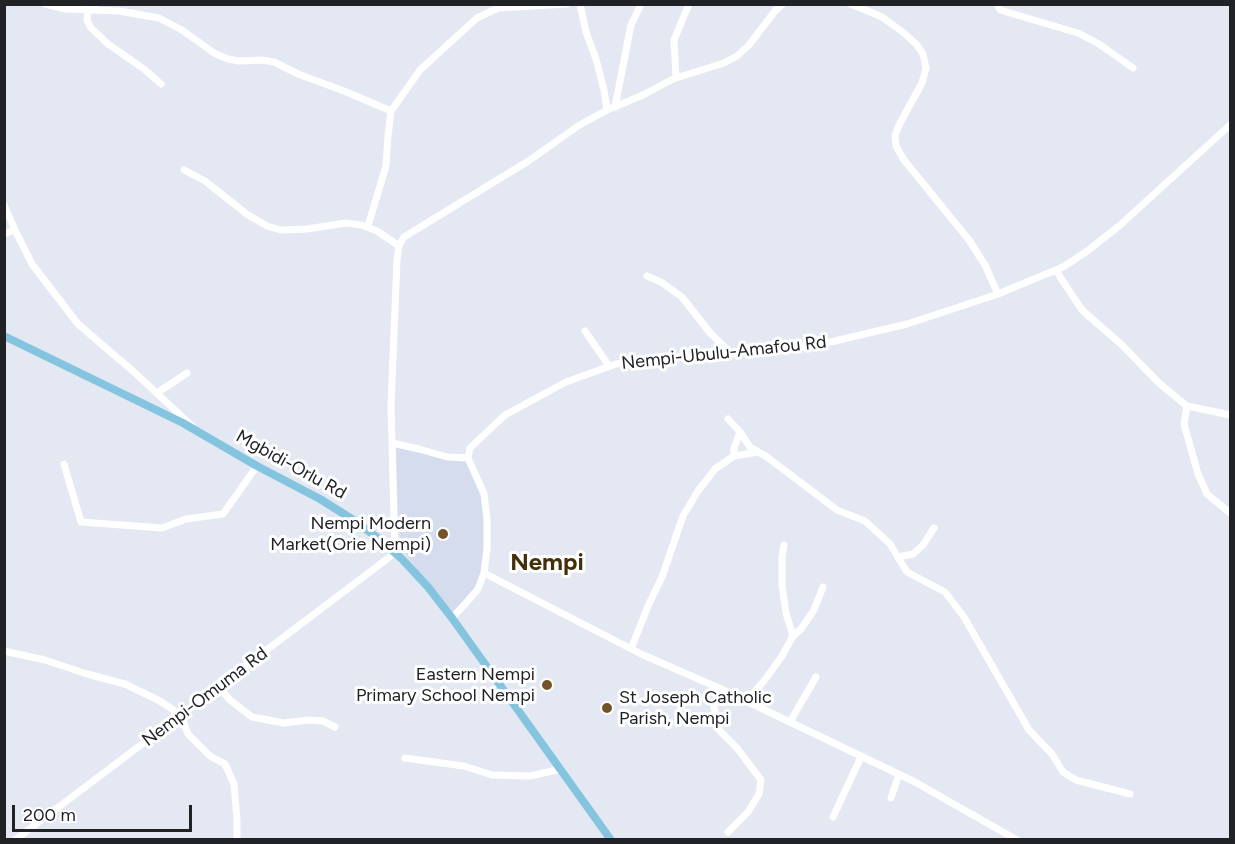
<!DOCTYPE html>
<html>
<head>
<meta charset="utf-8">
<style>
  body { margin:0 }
  #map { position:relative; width:1235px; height:844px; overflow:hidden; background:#e3e8f3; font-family:Figtree,sans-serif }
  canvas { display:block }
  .frame { position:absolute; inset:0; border:6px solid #202226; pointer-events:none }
  .scale { position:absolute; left:12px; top:805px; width:180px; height:27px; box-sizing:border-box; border:3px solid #202226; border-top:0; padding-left:8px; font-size:18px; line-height:21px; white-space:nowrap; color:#202226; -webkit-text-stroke:4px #fff; paint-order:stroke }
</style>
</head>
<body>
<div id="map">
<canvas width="1235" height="844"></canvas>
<div class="frame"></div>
<div class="scale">200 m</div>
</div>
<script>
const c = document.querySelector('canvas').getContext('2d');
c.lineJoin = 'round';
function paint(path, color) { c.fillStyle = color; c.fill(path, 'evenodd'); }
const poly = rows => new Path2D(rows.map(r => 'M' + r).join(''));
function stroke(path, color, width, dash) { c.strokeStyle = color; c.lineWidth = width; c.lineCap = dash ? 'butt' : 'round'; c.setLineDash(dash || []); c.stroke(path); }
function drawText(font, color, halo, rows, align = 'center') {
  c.font = font + ' Figtree,sans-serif'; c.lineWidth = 6; c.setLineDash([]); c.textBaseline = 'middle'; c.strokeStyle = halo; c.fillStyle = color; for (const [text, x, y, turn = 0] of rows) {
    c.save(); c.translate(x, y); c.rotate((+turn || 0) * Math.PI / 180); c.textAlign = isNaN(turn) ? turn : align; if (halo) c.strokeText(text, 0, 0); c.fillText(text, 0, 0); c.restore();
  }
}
paint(poly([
  [396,444,468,458,484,497,484,573,475,593,452,618,403,550,398,527]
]), '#d4dcee');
stroke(poly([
  [45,4,66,9,119,11,159,18,182,30,214,53,228,59,239,61,261,60,274,62,298,74,344,91,391,111],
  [96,4,88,11,87,20,91,28,108,44,144,69,161,84],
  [580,4,586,32,596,59,604,90,607,110],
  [850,4,861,8,882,17,904,33,917,45,923,54,926,68,922,83,899,125,895,136,896,146,904,160,969,240,985,265,998,294],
  [997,4,1000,10,1010,13,1078,33,1099,44,1133,68],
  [676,78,674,40,689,4],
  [615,107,631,25,641,4],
  [184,170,205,181,248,215,267,226,281,230,307,229,346,223,362,225,377,231,399,246],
  [4,205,15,230,32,264,78,324,134,372,192,426],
  [368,226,386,166,388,136,391,111,420,70,477,18,498,8,567,4],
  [4,234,15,230],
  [1056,270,1062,280,1082,310,1122,345,1160,384,1187,406,1230,415],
  [647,276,661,282,682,297,711,334,732,354],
  [585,331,609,366],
  [157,393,187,373],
  [1187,406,1184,424,1198,474,1207,494,1230,513],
  [728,419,740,432,750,447,767,457,837,510,865,521,890,544,907,572,945,592,964,617,1029,730,1052,754,1063,772,1076,780,1130,794],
  [392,443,419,449,447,457,468,458],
  [734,456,734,448,740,432],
  [64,464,81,522,162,528,186,519,223,514,257,466],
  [898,557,913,554,923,545,934,528],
  [484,573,641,654,719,688,915,782,1017,840],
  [452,618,466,603,478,589,484,573,487,549,487,519,484,494,468,458,470,448,505,415,566,382,616,364,661,358,767,351,818,345,907,324,998,294,1063,267,1086,252,1119,226,1230,125],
  [793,636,801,629,814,610,823,587],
  [631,649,648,606,662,577,683,516,698,491,715,469,734,456,758,452],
  [4,651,45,660,87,674,125,684,160,701,181,715,188,734,210,756,225,764,234,784,237,820,237,840],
  [219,687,230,700,252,717,284,723,309,720,323,721,335,727],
  [719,688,714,707,719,730,737,748,761,780,759,794,748,812,728,832],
  [746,701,764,681,782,656,793,636,786,613,782,585,782,557,784,545],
  [790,722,816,677],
  [405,758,464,766,492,775,530,776,561,769],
  [891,798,899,774],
  [833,817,861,757],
  [15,840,395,553,391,406,397,260,399,246,404,237,530,160,578,126,607,110,643,95,673,79,724,63,737,56,749,45,775,11,783,4]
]), '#fff', 7);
stroke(poly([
  [4,336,183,423,257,466,320,499,352,519,378,538,402,559,428,587,452,618,611,840]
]), '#85c4df', 8);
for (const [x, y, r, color] of [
  [443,534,6,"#735429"],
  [547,685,6,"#735429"],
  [607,708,6,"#735429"]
]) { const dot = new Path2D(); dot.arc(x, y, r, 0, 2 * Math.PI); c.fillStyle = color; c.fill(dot); stroke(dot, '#fff', 2); }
drawText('18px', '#202226', '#fff', [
  ["Nempi-Ubulu-Amafou Rd",724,353,-6],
  ["Mgbidi-Orlu Rd",291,465,29],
  ["Nempi-Omuma Rd",205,697,-37]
]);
drawText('18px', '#202226', '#fff', [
  ["Nempi Modern",431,524],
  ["Market(Orie Nempi)",431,545],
  ["Eastern Nempi",535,675],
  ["Primary School Nempi",535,696],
  ["St Joseph Catholic",619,698,"left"],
  ["Parish, Nempi",619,719,"left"]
], 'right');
drawText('bold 24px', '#452e0a', '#fff', [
  ["Nempi",547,563]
]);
</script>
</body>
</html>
